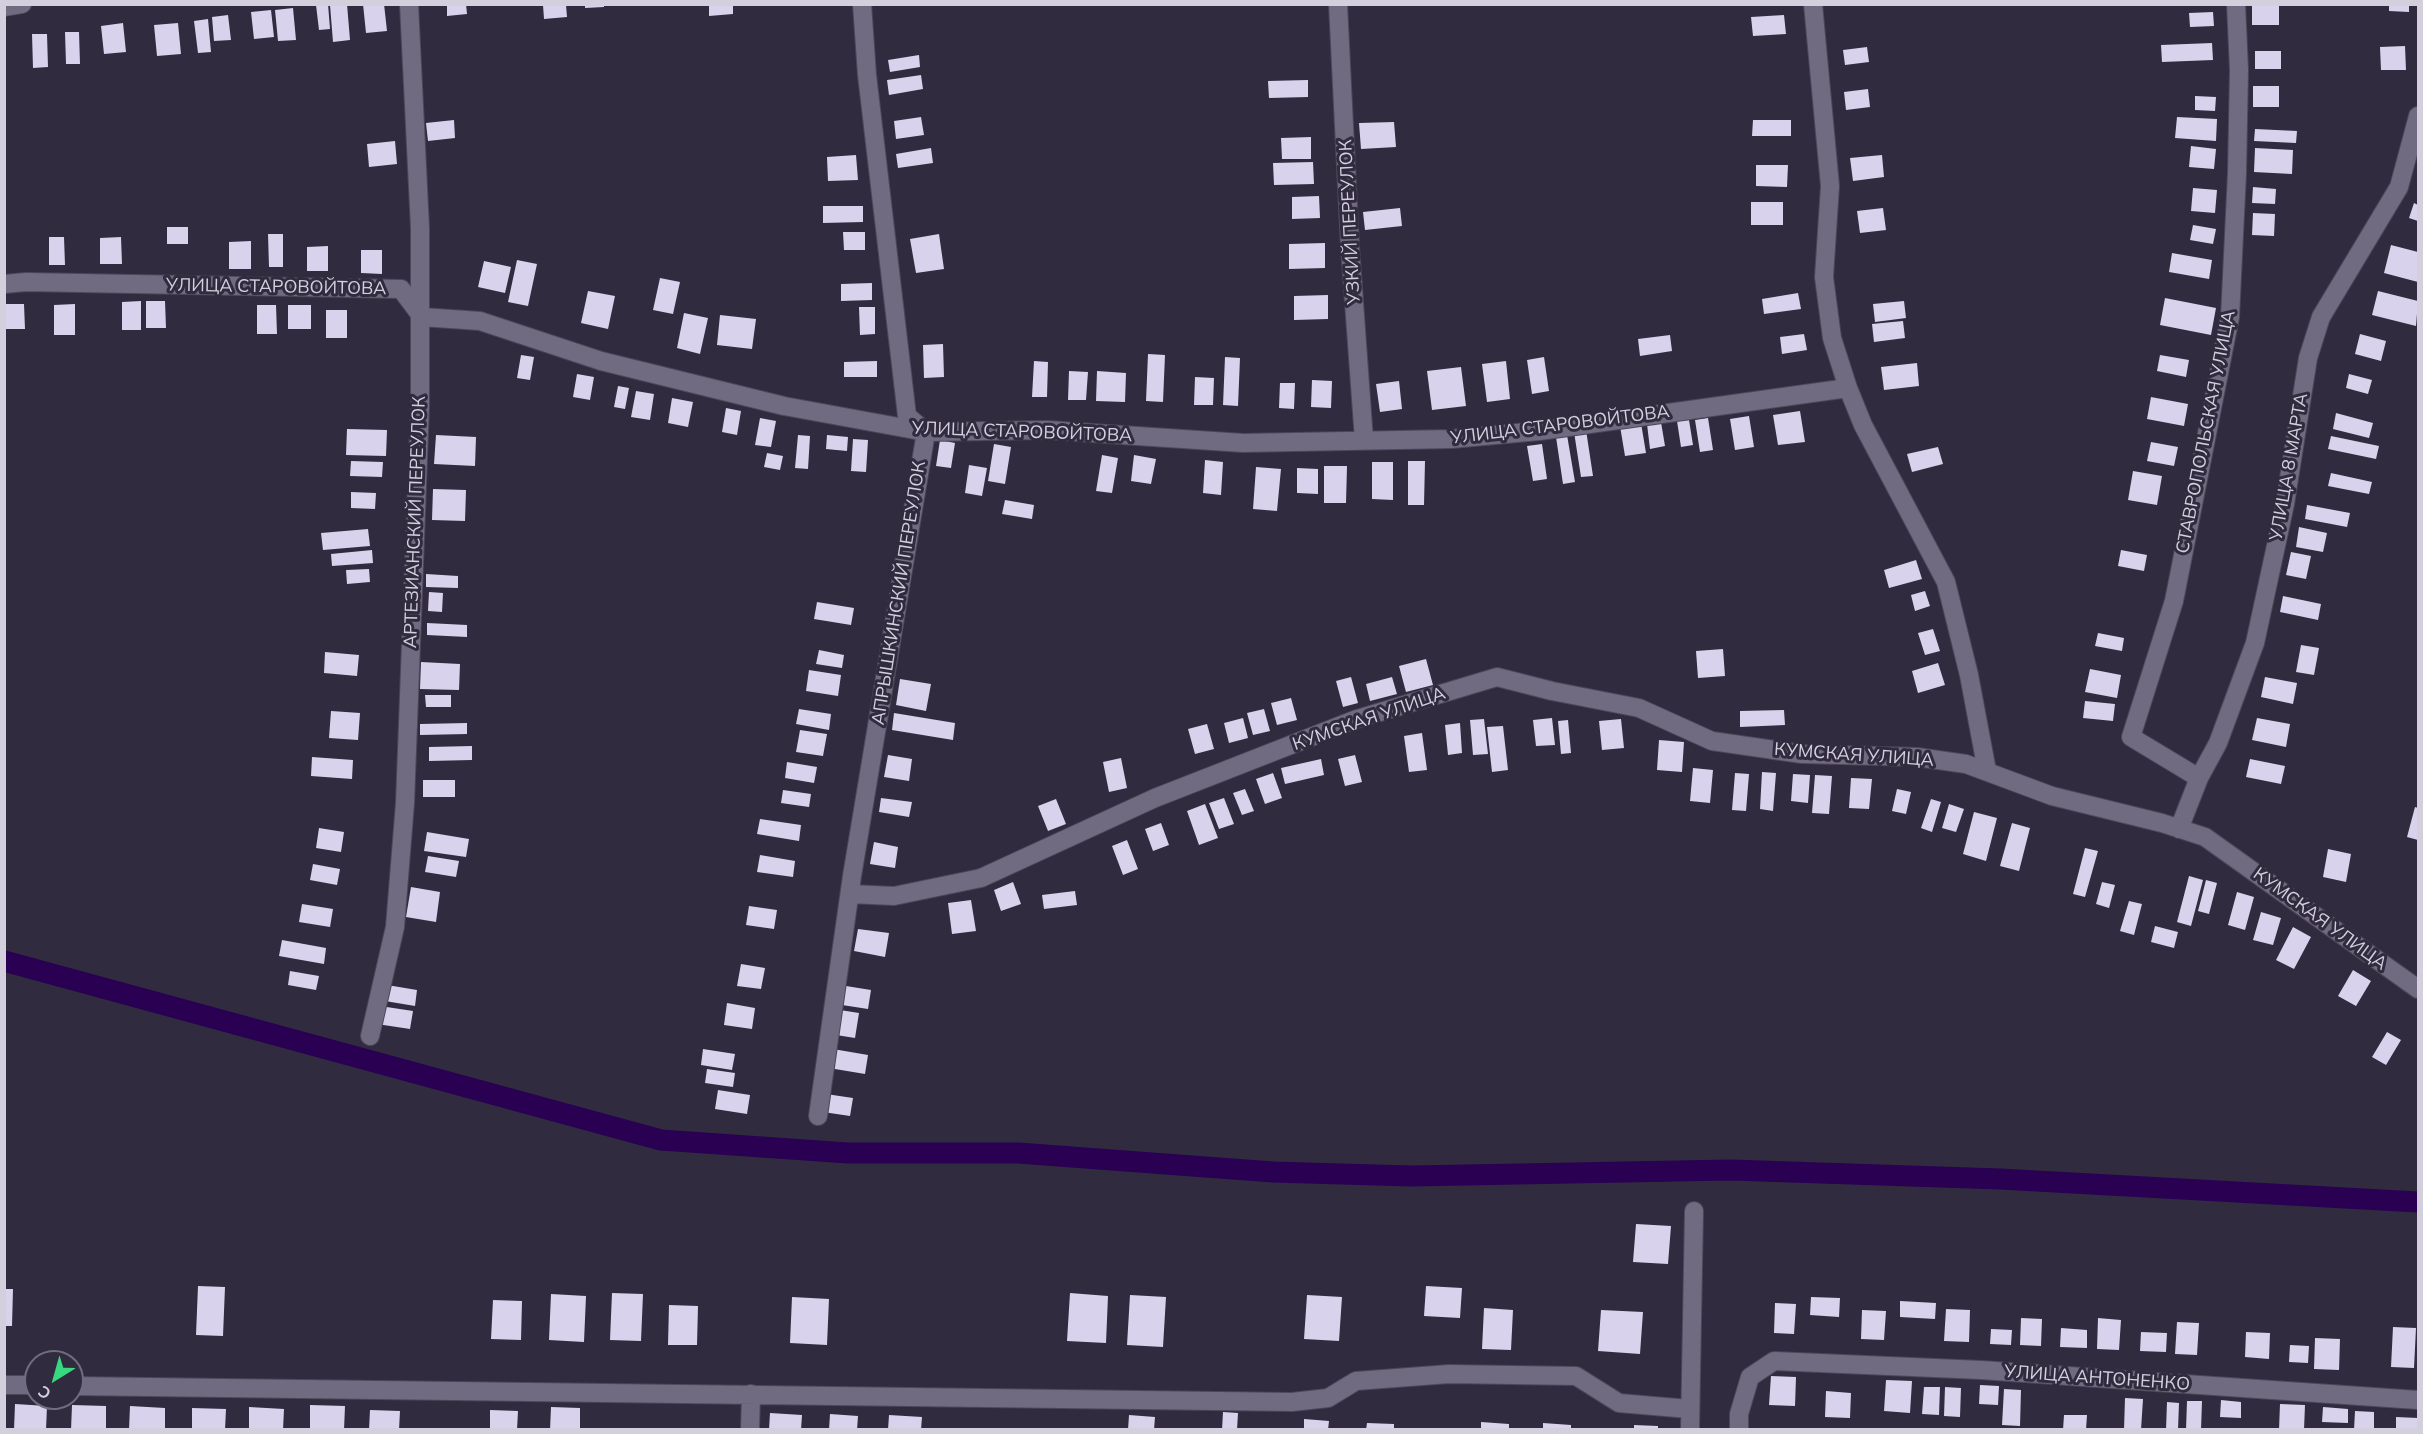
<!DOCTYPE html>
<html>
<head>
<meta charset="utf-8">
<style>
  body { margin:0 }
  #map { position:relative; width:2423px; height:1434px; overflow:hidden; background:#312b3f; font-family:Mulish,sans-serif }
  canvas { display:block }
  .frame { position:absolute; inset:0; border:6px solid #d3cfdd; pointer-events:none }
  .north { position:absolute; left:24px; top:1350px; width:60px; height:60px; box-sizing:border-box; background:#312b3f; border:2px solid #726d7e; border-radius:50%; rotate:217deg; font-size:16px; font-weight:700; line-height:24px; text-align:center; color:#d3cfdd }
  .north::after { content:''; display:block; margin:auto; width:21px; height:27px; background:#37d880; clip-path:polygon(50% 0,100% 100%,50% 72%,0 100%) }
</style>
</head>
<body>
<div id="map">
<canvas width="2423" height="1434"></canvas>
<div class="frame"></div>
<div class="north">С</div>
</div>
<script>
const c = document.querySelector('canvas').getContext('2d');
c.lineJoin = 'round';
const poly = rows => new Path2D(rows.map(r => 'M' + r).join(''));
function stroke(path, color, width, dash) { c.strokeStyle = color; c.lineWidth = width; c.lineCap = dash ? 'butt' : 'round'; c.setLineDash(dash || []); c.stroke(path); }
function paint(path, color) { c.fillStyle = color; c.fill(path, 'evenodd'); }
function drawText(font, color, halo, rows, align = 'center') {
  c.font = font + ' Mulish,sans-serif'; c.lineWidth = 6; c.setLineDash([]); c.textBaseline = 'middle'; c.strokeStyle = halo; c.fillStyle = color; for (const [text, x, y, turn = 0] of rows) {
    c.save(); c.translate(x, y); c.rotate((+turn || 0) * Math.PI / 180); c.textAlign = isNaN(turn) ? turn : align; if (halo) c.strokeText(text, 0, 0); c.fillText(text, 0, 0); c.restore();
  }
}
stroke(poly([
  [4,961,661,1140,848,1153,1018,1153,1273,1172,1411,1176,1731,1170,2000,1179,2418,1202]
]), '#290052', 21);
paint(poly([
  [328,4,330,29,319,30,316,5],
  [347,4,350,40,333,42,330,5],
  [363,4,384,4,387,31,366,33],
  [447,4,466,4,467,14,447,16],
  [585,4,604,4,604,7,585,8],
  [709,4,733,4,733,14,709,16],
  [2252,4,2279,4,2279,25,2252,25],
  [2389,4,2409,4,2409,12,2389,11],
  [543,5,566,5,567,17,544,19],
  [293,8,296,40,278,41,275,10],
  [271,10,274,37,254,39,251,12],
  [2213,12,2214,26,2190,27,2189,13],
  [228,15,231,40,214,41,212,17],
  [1784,15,1786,34,1753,36,1751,17],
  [208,19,211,52,198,53,194,21],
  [123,23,126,52,104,54,101,26],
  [178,23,181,54,157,56,154,25],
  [65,32,79,32,80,64,66,64],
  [32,34,47,34,48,67,33,68],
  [2212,43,2213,60,2162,62,2161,45],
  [2405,46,2406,70,2381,70,2380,47],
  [1867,47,1869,62,1845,65,1843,50],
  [2255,51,2281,51,2281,69,2255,69],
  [919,55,920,67,890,72,888,60],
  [921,75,923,89,889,95,887,80],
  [1308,80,1308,97,1269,98,1268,81],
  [2253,86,2279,86,2279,107,2253,107],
  [1868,89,1870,107,1846,110,1844,92],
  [2195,96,2216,97,2215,111,2195,110],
  [921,117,924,135,896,139,894,121],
  [2177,117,2217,119,2216,141,2175,138],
  [454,120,455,138,428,141,426,123],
  [1753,120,1791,120,1791,136,1752,136],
  [1394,122,1396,147,1361,149,1359,123],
  [2255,129,2297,131,2296,143,2254,141],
  [1311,137,1311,159,1282,159,1281,138],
  [395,141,397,164,369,167,367,144],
  [2191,146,2216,149,2214,169,2189,167],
  [931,148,933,163,898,168,896,154],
  [2255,148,2293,150,2292,174,2254,172],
  [856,155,858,180,828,181,827,157],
  [1882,155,1884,177,1853,181,1850,158],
  [1313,162,1314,184,1274,185,1273,163],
  [1756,165,1788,165,1787,187,1756,186],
  [2253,187,2276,189,2275,204,2252,203],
  [2193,188,2217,190,2215,213,2191,211],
  [1319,196,1320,218,1292,219,1292,197],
  [1751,202,1783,202,1783,225,1751,225],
  [2414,203,2418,205,2418,221,2409,218],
  [823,206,863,206,863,222,823,223],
  [1400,208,1402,226,1365,230,1363,212],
  [1883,208,1886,230,1860,233,1857,211],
  [2253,213,2275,214,2274,236,2252,235],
  [2193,225,2216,229,2213,244,2190,240],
  [167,227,188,227,188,244,167,244],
  [843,232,865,232,865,250,844,250],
  [268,234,283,234,283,267,269,267],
  [939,234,944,269,916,273,910,239],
  [49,237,64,237,65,265,49,265],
  [121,237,122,264,100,264,100,238],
  [251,241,251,269,229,269,229,242],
  [1325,243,1325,268,1289,269,1289,244],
  [2391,245,2418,252,2418,282,2384,273],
  [328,246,328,271,307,271,307,247],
  [361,250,382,250,382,274,361,273],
  [2172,253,2212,260,2209,279,2169,272],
  [517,260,537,264,528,306,508,302],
  [484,261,511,267,505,293,478,287],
  [660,278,680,282,673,314,653,310],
  [872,283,872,300,841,301,841,284],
  [588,291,615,296,608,329,581,323],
  [2378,291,2418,301,2416,326,2372,315],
  [1798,293,1801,309,1764,314,1762,299],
  [1328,295,1328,319,1294,320,1294,296],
  [2165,298,2216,308,2211,335,2160,325],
  [141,301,141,330,122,330,122,302],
  [146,301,165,301,166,328,146,328],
  [1904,301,1906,318,1875,322,1873,304],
  [4,304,24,304,25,329,4,329],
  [75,304,75,335,54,335,54,305],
  [257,305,276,305,277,334,257,334],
  [288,305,311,305,311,329,288,329],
  [859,307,875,307,875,334,860,335],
  [326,310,347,310,347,338,326,338],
  [684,313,708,318,700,354,677,348],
  [720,315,756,319,752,349,717,345],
  [1903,321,1905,338,1874,342,1872,324],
  [1804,334,1807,350,1782,354,1780,337],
  [2360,334,2386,341,2381,361,2355,354],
  [1670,335,1672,351,1640,356,1638,339],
  [943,344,944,377,924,378,923,345],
  [1148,354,1165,355,1163,402,1146,401],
  [521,355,534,357,530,380,517,378],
  [2160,355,2189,360,2186,377,2157,371],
  [1225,357,1240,358,1238,406,1223,405],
  [1544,357,1549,391,1532,394,1527,360],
  [877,361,877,377,844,377,844,362],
  [1034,361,1048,362,1047,397,1032,397],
  [1506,361,1510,399,1487,402,1482,364],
  [1917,363,1919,386,1884,390,1881,367],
  [1461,367,1466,406,1432,410,1427,371],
  [1069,371,1088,372,1086,400,1068,400],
  [1097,371,1126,373,1125,402,1096,401],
  [577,374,594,377,590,400,573,397],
  [2349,374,2372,380,2368,394,2346,388],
  [1195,377,1214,378,1213,405,1194,405],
  [1312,380,1332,381,1331,408,1311,407],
  [1399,381,1402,409,1380,412,1376,384],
  [1280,383,1295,383,1294,409,1279,408],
  [618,386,629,388,625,409,614,407],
  [636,391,654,394,650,420,631,417],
  [2151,397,2188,404,2184,426,2147,419],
  [672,398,693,402,688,427,668,423],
  [726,408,741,411,737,435,722,432],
  [1800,411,1805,442,1778,445,1773,415],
  [2336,413,2373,423,2369,438,2333,429],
  [1749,416,1754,447,1735,450,1730,419],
  [760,418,776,421,771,447,755,445],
  [1708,418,1713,450,1700,452,1695,420],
  [1689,420,1693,445,1681,447,1677,421],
  [1661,422,1665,446,1650,449,1647,424],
  [1641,423,1646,453,1625,456,1620,426],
  [347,429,387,430,386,456,346,455],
  [1586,430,1593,476,1581,477,1574,432],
  [436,435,476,437,475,466,434,464],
  [798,435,810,436,808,469,795,468],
  [827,435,848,437,847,451,826,449],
  [1567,435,1575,482,1563,484,1556,437],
  [2331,436,2379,446,2376,459,2328,449],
  [853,439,868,440,866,472,851,471],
  [940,440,955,443,951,468,936,466],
  [2151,442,2178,447,2174,466,2147,461],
  [994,444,1011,447,1005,484,988,481],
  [1542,444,1547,479,1533,481,1527,446],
  [1938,447,1943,464,1912,472,1907,454],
  [767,453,783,456,780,470,764,467],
  [1102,455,1118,458,1112,493,1096,491],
  [1134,455,1156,459,1151,484,1131,481],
  [1205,460,1223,462,1221,495,1203,493],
  [351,461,383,462,382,477,350,476],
  [1408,461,1425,461,1424,505,1408,505],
  [1372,462,1393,462,1393,500,1372,499],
  [969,465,987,468,982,496,965,493],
  [1324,466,1347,466,1346,503,1324,503],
  [1256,467,1281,469,1277,511,1253,509],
  [1297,468,1318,469,1318,494,1297,493],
  [2133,471,2162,476,2157,505,2128,500],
  [2331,473,2372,482,2369,494,2328,486],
  [433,489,466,490,465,521,432,520],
  [351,492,376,493,375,509,351,508],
  [1005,500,1034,505,1032,519,1002,514],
  [2307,505,2350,513,2347,527,2305,519],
  [2299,527,2327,533,2323,552,2296,547],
  [368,529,370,546,323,550,321,533],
  [372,550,373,563,332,566,331,554],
  [2121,550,2147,555,2144,571,2118,566],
  [2291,552,2311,556,2306,579,2286,575],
  [1916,560,1922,579,1889,588,1884,570],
  [369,569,370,582,347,584,346,570],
  [426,574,458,576,458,588,426,587],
  [1925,591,1930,606,1915,611,1911,595],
  [429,592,443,593,442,612,428,611],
  [2283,596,2321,604,2318,620,2280,612],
  [817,602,854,608,851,625,814,619],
  [427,623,467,625,467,637,427,635],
  [1933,629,1940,651,1925,655,1918,633],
  [2098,633,2124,638,2122,651,2095,646],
  [2301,645,2319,648,2314,675,2296,672],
  [1723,649,1725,676,1698,678,1696,651],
  [819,650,844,655,842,668,816,664],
  [325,652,359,655,357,676,324,673],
  [1426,659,1433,685,1406,692,1399,666],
  [421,662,460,664,459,690,420,689],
  [1938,663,1945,685,1918,693,1912,671],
  [2090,669,2121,675,2117,698,2085,692],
  [809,670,841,675,838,696,806,691],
  [1351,677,1358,703,1343,707,1336,681],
  [1392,677,1397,694,1370,701,1366,684],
  [2265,677,2297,683,2293,704,2261,697],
  [900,679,931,684,926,711,896,705],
  [425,695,451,695,451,707,426,707],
  [1291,698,1297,720,1277,725,1271,703],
  [2085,701,2115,704,2113,721,2083,718],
  [799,709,831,714,829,730,796,724],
  [1264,709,1270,731,1253,735,1247,713],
  [1784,710,1785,725,1740,727,1740,711],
  [331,711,360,713,358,740,329,738],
  [894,713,955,723,953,740,892,730],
  [1243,718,1248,738,1229,743,1224,723],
  [1552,718,1555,745,1536,746,1533,720],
  [2257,718,2290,724,2286,747,2252,740],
  [1484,719,1488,754,1473,755,1470,720],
  [1621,719,1624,748,1602,750,1599,721],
  [1568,720,1571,753,1561,754,1558,721],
  [467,723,467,734,420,735,420,724],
  [1460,723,1462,753,1448,755,1445,725],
  [1207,724,1214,749,1195,754,1188,729],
  [1503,726,1508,770,1492,772,1487,727],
  [800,730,827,734,823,756,796,752],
  [1422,733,1427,770,1409,772,1404,736],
  [1659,740,1684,742,1682,772,1657,770],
  [472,746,472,760,429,761,429,747],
  [888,755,912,759,909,781,884,777],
  [1355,755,1362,782,1345,786,1338,759],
  [312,757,353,760,352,779,311,776],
  [1121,758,1127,788,1109,792,1103,762],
  [1321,759,1324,775,1285,784,1281,768],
  [2250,759,2285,766,2281,784,2246,777],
  [787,762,817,767,814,783,785,778],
  [1693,768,1713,770,1710,803,1690,801],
  [1762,772,1776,773,1773,811,1760,809],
  [1273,773,1282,798,1265,804,1256,779],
  [1735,773,1749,774,1746,811,1732,810],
  [1793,774,1810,775,1808,803,1791,801],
  [1815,775,1832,776,1829,814,1812,813],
  [1851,778,1872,779,1869,809,1849,808],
  [423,780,455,780,455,797,423,797],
  [1245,789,1254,811,1242,815,1233,793],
  [1897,789,1911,792,1906,814,1892,811],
  [783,790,811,794,809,807,781,803],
  [881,798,912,802,909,817,879,812],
  [1224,798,1234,824,1219,829,1209,803],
  [1056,799,1066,824,1048,831,1038,806],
  [1931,799,1941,802,1932,832,1921,828],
  [1205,804,1218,838,1199,845,1187,811],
  [1949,804,1964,809,1956,832,1942,828],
  [2415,807,2418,808,2418,840,2407,837],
  [1974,812,1997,818,1986,861,1963,854],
  [760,819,801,825,799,841,757,834],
  [1161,823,1169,845,1153,851,1145,829],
  [2012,823,2030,828,2019,871,2000,866],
  [319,828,344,832,341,852,316,848],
  [427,832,469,839,466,857,424,851],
  [1127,840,1138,869,1123,875,1112,846],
  [874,842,898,847,895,868,870,864],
  [2085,848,2098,851,2085,897,2073,894],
  [2328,849,2351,854,2346,882,2323,877],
  [760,855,795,861,793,877,757,872],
  [428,856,459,861,456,877,425,872],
  [313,864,340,869,337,885,310,880],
  [2189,876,2203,880,2191,926,2177,922],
  [2206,880,2217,883,2209,914,2198,911],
  [1013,882,1021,904,1001,911,994,890],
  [2102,882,2115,885,2109,908,2096,904],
  [411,887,440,892,436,922,406,917],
  [1075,891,1077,905,1044,909,1042,895],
  [2237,892,2254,897,2245,930,2228,925],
  [971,900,976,931,952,934,948,903],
  [2129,901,2142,904,2134,935,2120,931],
  [302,904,333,909,330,927,299,922],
  [749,906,777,910,774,929,746,925],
  [2261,912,2281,918,2273,945,2253,940],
  [2155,926,2178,932,2174,948,2151,942],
  [2293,927,2311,937,2294,969,2276,960],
  [858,929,889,933,885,957,854,951],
  [282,940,326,948,324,964,279,956],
  [741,964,765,968,761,989,737,986],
  [2353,970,2371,981,2356,1006,2338,996],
  [290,971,319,976,316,990,288,985],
  [387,985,417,990,415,1006,385,1001],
  [846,986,871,990,868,1009,842,1005],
  [727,1003,755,1008,752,1029,724,1025],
  [380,1006,413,1011,410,1029,377,1024],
  [840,1010,859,1013,855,1038,836,1035],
  [2387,1032,2401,1040,2386,1065,2372,1057],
  [703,1049,735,1054,732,1070,701,1065],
  [833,1049,868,1055,865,1074,829,1068],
  [707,1069,735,1073,733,1087,705,1083],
  [718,1090,750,1095,747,1114,715,1109],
  [826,1094,853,1098,850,1116,823,1112],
  [1636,1224,1671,1226,1668,1264,1633,1262],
  [198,1286,225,1287,223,1336,196,1335],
  [1426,1286,1462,1288,1460,1318,1424,1316],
  [4,1289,13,1289,12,1326,4,1326],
  [612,1293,643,1294,641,1341,610,1340],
  [1070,1293,1108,1296,1106,1343,1067,1341],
  [551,1294,586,1296,584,1342,549,1340],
  [1130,1295,1166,1297,1163,1347,1127,1345],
  [1307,1295,1342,1297,1339,1341,1304,1339],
  [792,1297,829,1299,827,1345,790,1343],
  [1811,1297,1840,1298,1839,1317,1810,1315],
  [493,1300,522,1301,521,1340,491,1339],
  [1900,1301,1936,1303,1935,1319,1900,1317],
  [1775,1303,1796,1304,1794,1334,1774,1333],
  [669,1305,698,1306,697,1345,668,1345],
  [1484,1308,1513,1310,1511,1350,1482,1349],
  [1946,1309,1970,1310,1969,1342,1944,1341],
  [1601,1310,1643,1312,1640,1354,1598,1351],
  [1862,1310,1886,1311,1884,1340,1861,1339],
  [2021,1318,2042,1319,2041,1346,2020,1345],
  [2098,1318,2121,1320,2119,1350,2097,1349],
  [2177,1322,2199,1323,2197,1355,2175,1354],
  [2393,1327,2416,1328,2414,1368,2391,1367],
  [2061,1328,2087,1330,2087,1348,2060,1347],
  [1991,1329,2012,1330,2011,1345,1990,1344],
  [2141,1332,2167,1333,2166,1352,2140,1351],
  [2246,1332,2270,1333,2269,1359,2245,1357],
  [2315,1338,2340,1339,2339,1370,2314,1369],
  [2290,1345,2309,1346,2308,1363,2289,1362],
  [1771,1376,1796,1377,1795,1406,1769,1405],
  [1886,1380,1912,1381,1910,1413,1884,1411],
  [1980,1385,1999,1386,1998,1405,1979,1404],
  [1924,1387,1940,1387,1939,1415,1922,1414],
  [1945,1387,1961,1388,1960,1417,1944,1416],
  [2004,1389,2021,1390,2020,1426,2002,1425],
  [1826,1391,1851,1393,1850,1418,1825,1417],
  [2125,1398,2143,1399,2141,1430,2124,1430],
  [2221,1400,2241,1402,2241,1418,2220,1417],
  [2187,1401,2202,1401,2201,1430,2186,1430],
  [2167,1402,2179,1403,2178,1430,2166,1430],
  [15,1404,47,1406,46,1430,14,1430],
  [2280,1404,2305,1405,2304,1430,2279,1430],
  [72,1405,106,1406,106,1430,71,1430],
  [310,1405,345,1406,344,1430,310,1430],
  [130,1406,165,1408,165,1430,129,1430],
  [249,1407,284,1409,283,1430,249,1430],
  [551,1407,580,1408,580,1430,550,1430],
  [2323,1407,2348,1409,2348,1423,2322,1422],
  [192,1408,226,1409,225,1430,192,1430],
  [370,1410,400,1411,399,1430,369,1430],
  [490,1410,518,1411,517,1430,490,1430],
  [2355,1411,2374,1412,2374,1430,2354,1430],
  [1223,1412,1238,1413,1237,1430,1222,1430],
  [770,1413,802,1415,801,1430,769,1430],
  [830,1414,858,1416,857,1430,829,1430],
  [889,1415,922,1417,921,1430,888,1430],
  [1129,1415,1155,1417,1154,1430,1128,1430],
  [2064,1415,2087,1415,2086,1430,2063,1430],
  [2396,1417,2418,1418,2418,1430,2396,1430],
  [1304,1419,1329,1421,1328,1430,1304,1430],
  [1481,1422,1509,1424,1509,1430,1481,1430],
  [1367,1423,1394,1424,1394,1430,1366,1430],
  [1543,1423,1571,1425,1571,1430,1543,1430],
  [1634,1425,1658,1426,1658,1430,1634,1430]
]), '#d9d2ec');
const street = poly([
  [1338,4,1350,247,1364,440],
  [1813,4,1830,186,1824,277,1832,338,1848,388,1863,425,1946,582,1969,675,1987,771],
  [4,7,22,4],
  [4,284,26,282,401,289,422,317,480,321,601,361,784,406,926,432,1047,430,1243,443,1451,439,1539,431,1848,388],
  [2199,778,2131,737,2174,601,2230,317,2237,173,2239,70,2236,4],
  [2179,829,2199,778,2218,743,2255,643,2285,504,2308,358,2321,317,2399,187,2418,116],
  [850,894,894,896,981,878,1155,798,1357,719,1497,677,1552,691,1639,708,1712,741,1802,754,1917,757,1966,764,2052,796,2162,823,2205,837,2418,989],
  [370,1036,395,927,405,803,420,405,420,228,409,4],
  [818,1116,852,876,926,432,907,416,867,75,862,4],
  [4,1385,36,1385],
  [72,1386,1292,1402,1328,1398,1356,1381,1449,1374,1576,1376,1619,1403,1689,1409],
  [750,1430,751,1394],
  [1690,1430,1694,1211],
  [1739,1430,1739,1414,1750,1377,1774,1361,1981,1370,2418,1400]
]);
stroke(street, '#4d4859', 20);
stroke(street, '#716b82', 18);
drawText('18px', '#d3cfdd', '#312b3f', [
  ["УЗКИЙ ПЕРЕУЛОК",1350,222,-93],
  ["УЛИЦА СТАРОВОЙТОВА",276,287,1],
  ["УЛИЦА СТАРОВОЙТОВА",1560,425,-7],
  ["УЛИЦА СТАРОВОЙТОВА",1022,432,2],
  ["СТАВРОПОЛЬСКАЯ УЛИЦА",2206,432,-79],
  ["УЛИЦА 8 МАРТА",2289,467,-80],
  ["АРТЕЗИАНСКИЙ ПЕРЕУЛОК",415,522,-88],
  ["АПРЫШКИНСКИЙ ПЕРЕУЛОК",899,593,-81],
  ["КУМСКАЯ УЛИЦА",1369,719,-19],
  ["КУМСКАЯ УЛИЦА",1854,755,4],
  ["КУМСКАЯ УЛИЦА",2320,919,36],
  ["УЛИЦА АНТОНЕНКО",2097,1378,4]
]);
</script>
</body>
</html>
